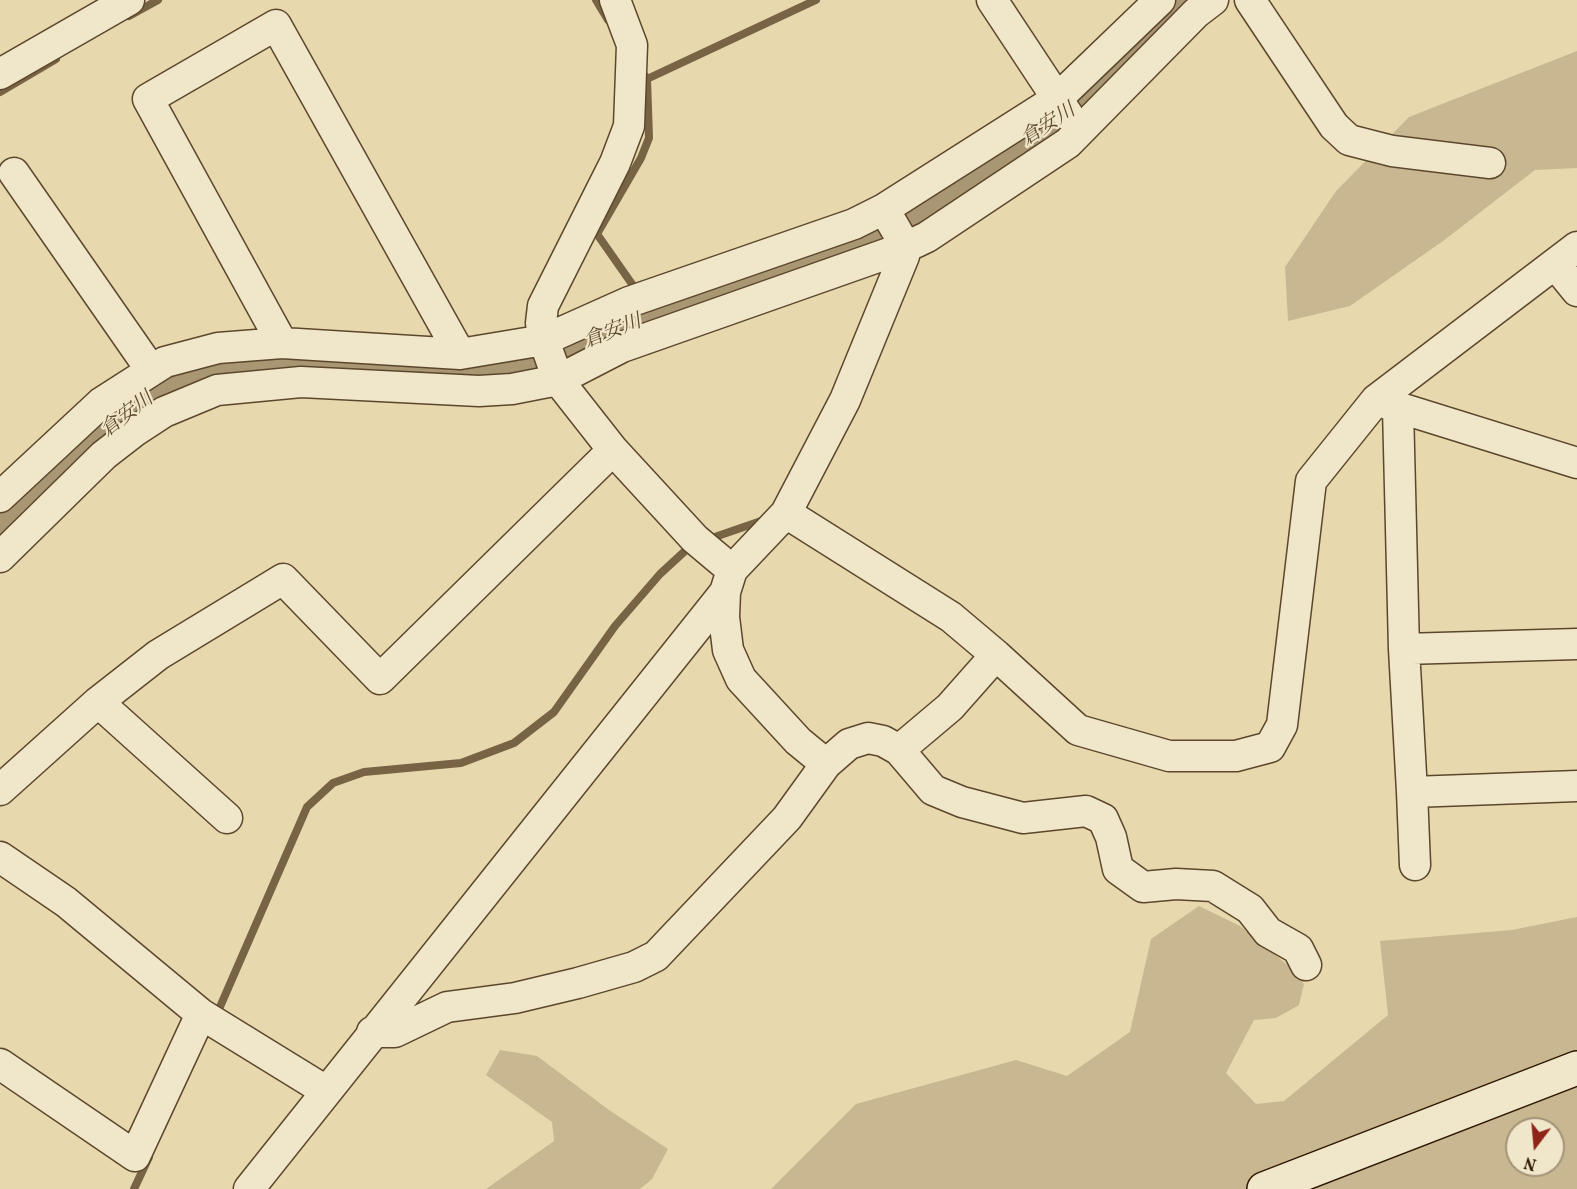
<!DOCTYPE html>
<html>
<head>
<meta charset="utf-8">
<style>
  body { margin:0 }
  #map { position:relative; width:1577px; height:1189px; overflow:hidden; background:#e8d8ae; font-family:Vollkorn,serif }
  canvas { display:block }
  .north { position:absolute; left:1505px; top:1117px; width:60px; height:60px; box-sizing:border-box; background:#f0e6ca; border:2px solid #a29379; border-radius:50%; rotate:196deg; font-size:16px; font-weight:700; line-height:24px; text-align:center; color:#2e1700 }
  .north::after { content:''; display:block; margin:auto; width:21px; height:27px; background:#8f2418; clip-path:polygon(50% 0,100% 100%,50% 72%,0 100%) }
</style>
</head>
<body>
<div id="map">
<canvas width="1577" height="1189"></canvas>
<div class="north">N</div>
</div>
<script>
const c = document.querySelector('canvas').getContext('2d');
c.lineJoin = 'round';
function paint(path, color) { c.fillStyle = color; c.fill(path, 'evenodd'); }
const poly = rows => new Path2D(rows.map(r => 'M' + r).join(''));
function stroke(path, color, width, dash) { c.strokeStyle = color; c.lineWidth = width; c.lineCap = dash ? 'butt' : 'round'; c.setLineDash(dash || []); c.stroke(path); }
function drawText(font, color, halo, rows, align = 'center') {
  c.font = font + ' Vollkorn,"Noto Serif JP",serif'; c.lineWidth = 4.5; c.setLineDash([]); c.textBaseline = 'middle'; c.strokeStyle = halo; c.fillStyle = color; for (const [text, x, y, turn = 0] of rows) {
    c.save(); c.translate(x, y); c.rotate((+turn || 0) * Math.PI / 180); c.textAlign = isNaN(turn) ? turn : align; if (halo) c.strokeText(text, 0, 0); c.fillText(text, 0, 0); c.restore();
  }
}
paint(poly([
  [1577,51,1577,168,1535,170,1443,241,1350,306,1288,321,1285,267,1336,191,1409,117],
  [1199,906,1240,926,1290,967,1304,984,1299,1005,1276,1018,1254,1020,1226,1073,1256,1104,1284,1101,1388,1015,1380,941,1512,930,1577,917,1577,1189,771,1189,856,1104,1016,1060,1067,1076,1130,1032,1151,939],
  [1517,1129,1553,1129,1553,1165,1517,1165],
  [500,1050,537,1056,609,1110,668,1149,652,1179,640,1189,486,1189,554,1141,552,1122,486,1075]
]), '#c8b790');
stroke(poly([
  [596,0,608,20],
  [129,16,158,0],
  [645,76,647,79,816,0],
  [0,92,56,59],
  [632,284,597,234,641,158,649,138,647,79],
  [643,306,648,320],
  [706,540,764,520],
  [216,1016,307,807,333,783,364,772,461,763,514,743,554,712,615,626,660,574,685,551,694,546],
  [134,1189,149,1157]
]), '#786345', 8);
stroke(poly([
  [0,534,70,462,157,393,211,372,288,365,474,373,535,364,726,290,829,259,879,235,1077,108,1179,12]
]), '#a99673', 51);
const street = poly([
  [615,0,632,45,629,126,615,163,543,306,541,323,544,340,558,380,613,450,695,539,732,570],
  [992,0,1068,115],
  [1250,0,1334,126,1349,140,1392,151,1490,163],
  [0,74,129,0],
  [14,173,151,370],
  [1555,264,1577,291],
  [282,343,148,99,276,25,460,354],
  [1381,402,1577,463],
  [1398,408,1404,649,1412,792,1577,786],
  [0,497,101,403,165,362,218,348,282,343,460,354,544,340,629,302,854,224,884,209,1057,99,1160,0],
  [786,513,951,617,996,655,1078,730,1169,756,1236,756,1270,747,1282,725,1311,481,1376,400,1577,247],
  [0,557,104,455,135,431,164,412,217,390,301,382,479,391,512,389,558,380,622,347,906,247,927,237,1068,143,1196,13,1213,0],
  [725,592,724,617,728,650,741,679,798,741,826,764],
  [1404,649,1577,644],
  [98,702,227,818],
  [899,750,933,790,962,802,1023,818,1086,811,1103,819,1111,837,1118,869,1143,887,1176,884,1213,886,1250,909,1268,932,1298,949,1306,965],
  [0,790,98,702,158,655,283,579,380,679,613,450],
  [1412,792,1415,865],
  [0,857,66,902,201,1014,326,1091],
  [372,1032,395,1032,447,1007,515,998,578,983,634,967,656,956,787,818,826,764,849,744,868,738,883,741,899,750,950,707,996,655],
  [0,1064,135,1156,201,1014],
  [249,1189,725,592,732,570,786,513,845,400,904,256,906,247,884,209]
]);
const secondary = poly([
  [1264,1189,1577,1068]
]);
stroke(street, '#5c472c', 33);
stroke(secondary, '#2e1700', 36);
stroke(street, '#f0e6ca', 30);
stroke(secondary, '#f0e6ca', 33);
drawText('italic 20px', '#5f4a2e', '#f0e6ca', [
  ["倉安川",1049,126,-33],
  ["倉安川",613,333,-21],
  ["倉安川",128,416,-38]
]);
</script>
</body>
</html>
